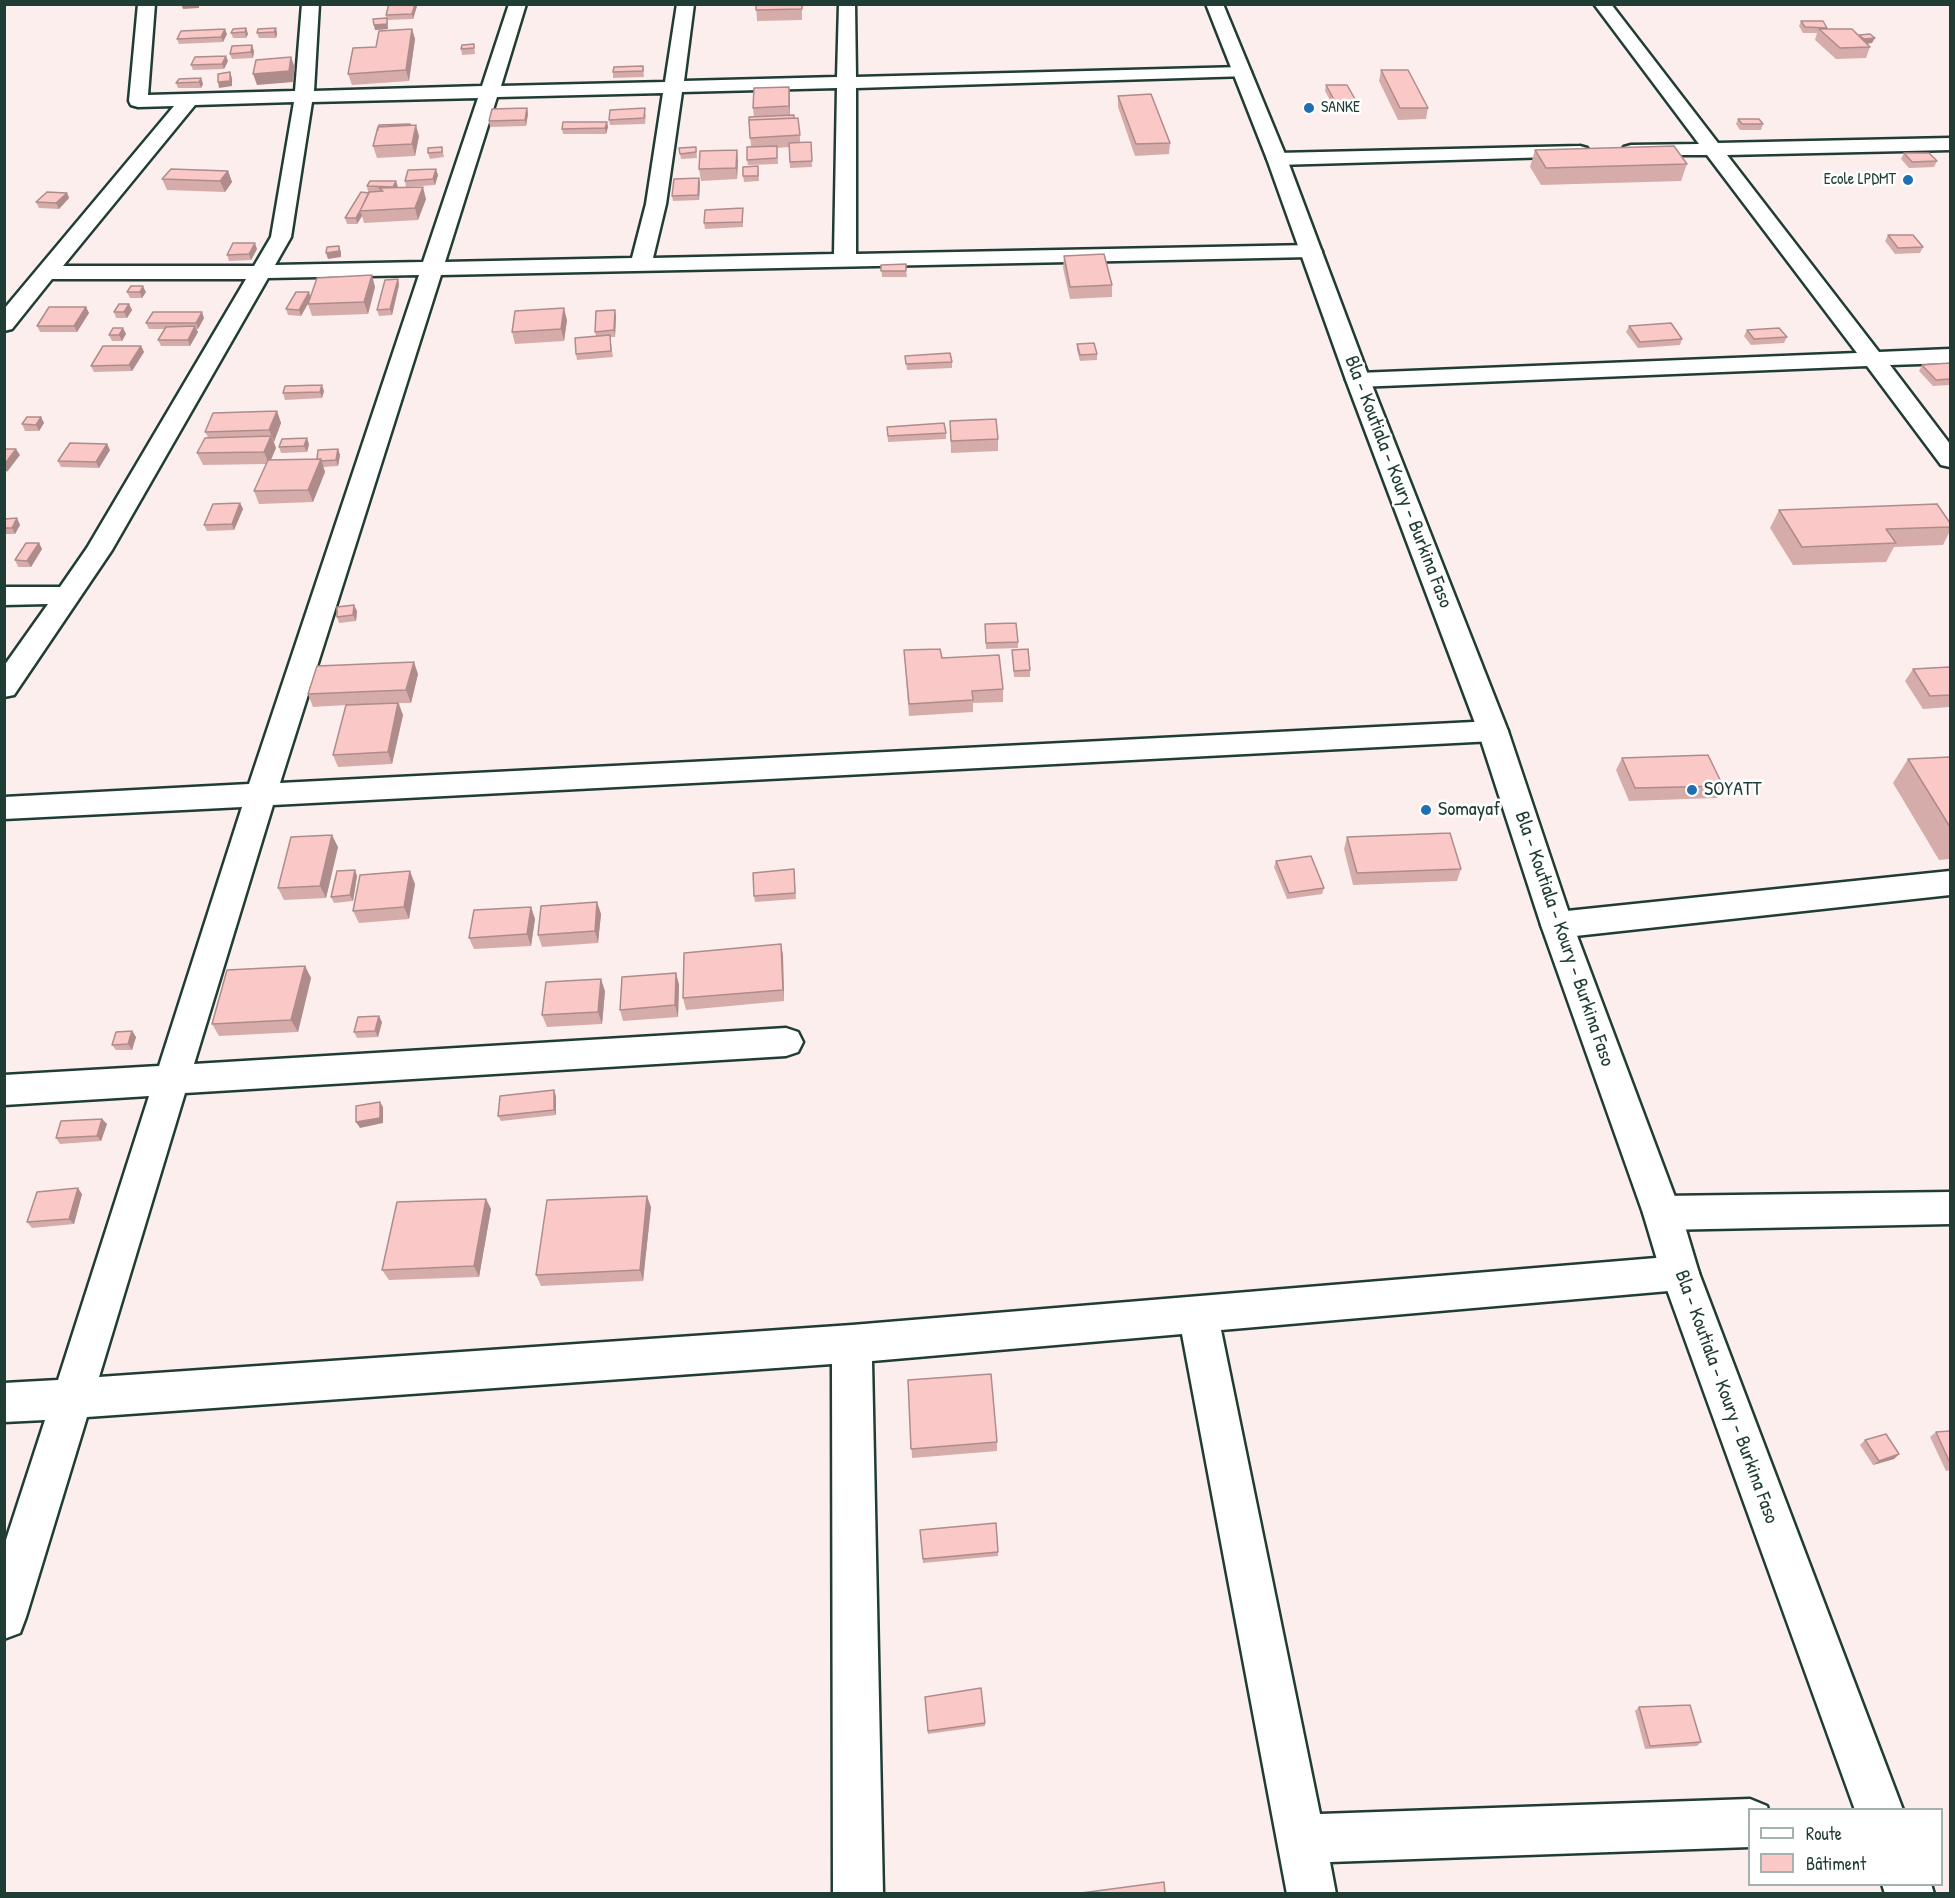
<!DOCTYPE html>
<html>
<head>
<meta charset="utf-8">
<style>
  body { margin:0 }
  #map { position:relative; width:1955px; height:1898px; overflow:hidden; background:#fdeeee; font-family:"Patrick Hand",sans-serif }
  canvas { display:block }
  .frame { position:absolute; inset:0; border:6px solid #1f3d34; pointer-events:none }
  .legend { position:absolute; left:1748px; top:1808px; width:195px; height:78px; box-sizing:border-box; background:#fff; border:2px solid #a5b1ae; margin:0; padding:8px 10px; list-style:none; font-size:18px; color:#1f3d34 }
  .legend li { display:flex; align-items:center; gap:12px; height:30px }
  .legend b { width:30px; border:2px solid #a5b1ae }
</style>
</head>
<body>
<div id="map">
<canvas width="1955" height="1898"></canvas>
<div class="frame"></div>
<ul class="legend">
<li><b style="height:8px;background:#fff"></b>Route</li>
<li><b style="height:16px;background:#f9c8c7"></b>Bâtiment</li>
</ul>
</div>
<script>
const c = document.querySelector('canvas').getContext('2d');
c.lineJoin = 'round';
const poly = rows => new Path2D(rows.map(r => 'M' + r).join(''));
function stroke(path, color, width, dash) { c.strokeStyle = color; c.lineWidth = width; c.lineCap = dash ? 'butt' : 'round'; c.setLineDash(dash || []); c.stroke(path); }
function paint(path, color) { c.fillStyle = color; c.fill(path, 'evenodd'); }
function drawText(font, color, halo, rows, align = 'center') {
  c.font = font + ' "Patrick Hand",sans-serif'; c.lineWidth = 5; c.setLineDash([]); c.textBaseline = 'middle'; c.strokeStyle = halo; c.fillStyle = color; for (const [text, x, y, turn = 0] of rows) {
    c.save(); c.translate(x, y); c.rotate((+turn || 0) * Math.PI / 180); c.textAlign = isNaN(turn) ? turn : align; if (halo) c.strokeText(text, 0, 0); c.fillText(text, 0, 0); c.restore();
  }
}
const street = poly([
  [138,4,155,4,148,95,295,91,302,4,319,4,314,91,482,86,509,4,526,4,501,86,665,82,677,4,694,4,684,81,837,77,839,4,855,4,856,77,1242,67,1248,68,1251,72,1248,76,856,88,856,254,1311,245,1318,247,1322,251,1318,255,1311,257,441,275,280,783,1493,721,1503,724,1508,731,1503,738,1493,741,273,805,194,1064,786,1028,798,1032,803,1042,798,1052,786,1056,185,1093,99,1377,852,1325,1680,1256,1694,1261,1699,1273,1694,1285,1680,1290,1221,1330,1320,1814,1750,1799,1767,1806,1768,1810,1750,1810,1750,1847,1330,1862,1336,1894,1287,1894,1182,1334,872,1361,883,1894,833,1894,832,1364,87,1417,26,1617,20,1633,4,1639,4,1546,45,1420,4,1422,4,1383,58,1380,149,1096,4,1105,4,1075,159,1066,242,807,4,819,4,797,249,784,419,275,268,278,112,550,14,695,4,697,4,666,48,604,4,605,4,587,60,587,87,548,246,279,52,279,12,329,4,331,4,309,174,106,138,107,131,105,129,101,138,4],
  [837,88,834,254,653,258,666,204,682,92,837,88],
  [663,93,646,204,632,258,445,262,497,97,663,93],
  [478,98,423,262,275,265,291,237,312,102,478,98],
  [294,102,271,237,254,266,63,266,195,105,294,102],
  [1594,4,1611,4,1718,143,1950,138,1950,150,1727,155,1879,352,1950,349,1950,363,1890,365,1950,444,1950,467,1941,465,1867,366,1358,387,1350,385,1346,380,1350,375,1358,373,1857,353,1707,155,1624,155,1621,151,1624,147,1631,145,1699,144,1594,4],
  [1580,146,1587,148,1590,152,1587,156,1277,165,1270,163,1267,159,1270,155,1277,153,1580,146],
  [1950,871,1950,895,1557,938,1545,934,1541,925,1545,916,1557,912,1950,871],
  [1950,1192,1950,1224,1662,1230,1649,1225,1643,1213,1649,1201,1662,1196,1950,1192]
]);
const primary = poly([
  [1206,4,1223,4,1287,159,1370,380,1508,731,1573,925,1681,1213,1699,1273,1903,1810,1855,1810,1661,1273,1643,1213,1541,925,1478,731,1346,380,1267,159,1206,4],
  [1882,1884,1931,1884,1934,1894,1885,1894,1882,1884]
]);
stroke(street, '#1f3d34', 5);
stroke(primary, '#1f3d34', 5);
paint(street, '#fff');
paint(primary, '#fff');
paint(poly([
  [389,4,417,4,417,6,413,19,387,20,388,29,375,30,374,25,386,18,386,15],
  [756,4,802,4,802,20,757,21],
  [1801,21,1827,29,1859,36,1872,43,1867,44,1870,47,1866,58,1836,59,1815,40,1817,33,1803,33,1799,26],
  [246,28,248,34,246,38,233,38,231,33],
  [276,28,277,34,276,38,259,38,257,33],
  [412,29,415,39,409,81,352,85,348,74],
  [227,34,223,42,179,44,177,39],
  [474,44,475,54,462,55,461,49],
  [254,51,253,58,232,59,230,54],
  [228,61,224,69,193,70,191,65],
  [643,66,644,77,613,78,613,72],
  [1381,70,1428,108,1426,119,1398,120,1379,81],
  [201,78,203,84,201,88,178,88,176,83],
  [1326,85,1359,106,1358,112,1337,113,1325,91],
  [789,87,790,115,800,135,800,142,811,142,812,167,790,168,789,147,777,148,778,164,748,165,747,160,751,147,749,123,754,117,753,108],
  [1118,96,1170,143,1169,154,1135,156,1118,107],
  [527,108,528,114,526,126,490,127,489,121],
  [646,114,645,124,610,125,609,120],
  [1738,119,1763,124,1761,130,1740,130,1736,124],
  [607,122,608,127,606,134,563,134,562,129],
  [377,130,419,136,415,156,377,158,373,146,377,131],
  [442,147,444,157,430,159,428,153],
  [696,147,697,158,681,159,679,148],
  [1535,150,1687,164,1681,181,1541,185,1530,167],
  [1904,153,1937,161,1934,167,1909,168,1901,159],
  [738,161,737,179,701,181,699,169],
  [758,166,759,181,744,182,743,176],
  [228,171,232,182,225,192,167,190,162,179],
  [438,175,435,185,406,187,405,181],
  [699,178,700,184,699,200,673,201,672,196],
  [396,181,397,188,426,199,418,220,364,223,362,216,357,224,347,224,345,218,374,192,368,192,367,186],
  [67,193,69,198,59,209,39,208,36,202],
  [743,208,743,227,705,229,704,223],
  [1888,235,1923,247,1920,253,1895,254,1885,241],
  [257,249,251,260,229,261,227,255],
  [1064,256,1112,285,1112,297,1070,299,1063,268],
  [881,265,906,271,907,277,882,277],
  [398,279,399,285,392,315,379,316,377,310],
  [375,287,368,314,312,316,308,304,301,316,288,315,286,309,310,296],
  [127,292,146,292,142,298,130,298],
  [129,304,132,310,127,318,116,318,114,312],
  [86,307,89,313,77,332,40,332,37,326],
  [616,316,615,337,610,337,613,357,577,360,576,354,596,336,595,332],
  [204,318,198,329,196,329,198,332,190,346,161,346,158,340,165,329,149,329,146,323],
  [567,320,564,341,515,344,512,332],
  [1629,326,1682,339,1680,345,1638,348,1626,332],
  [123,328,126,334,122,341,112,341,109,335],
  [1747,330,1787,337,1784,343,1751,345,1744,336],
  [1077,344,1097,354,1097,360,1080,361,1077,350],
  [141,346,144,352,132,371,94,372,91,366],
  [905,356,952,362,952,368,907,370],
  [1950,363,1950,385,1933,386,1919,371,1922,365],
  [324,391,322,398,285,400,283,393],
  [277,411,281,423,274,442,276,448,271,460,317,459,338,449,340,455,338,466,323,467,325,472,313,502,259,504,254,491,266,464,203,465,197,453,208,437,205,432],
  [41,417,44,423,39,431,25,431,22,424],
  [950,421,998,439,998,451,951,453],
  [887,427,946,433,946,439,888,442],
  [107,444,110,450,99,468,61,467,58,461],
  [309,444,307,452,281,453,279,447],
  [240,503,243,509,234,530,207,531,204,525],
  [1779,510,1950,523,1950,531,1943,545,1894,547,1886,562,1793,565,1770,528],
  [17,518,20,525,15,534,4,534,4,519],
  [39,543,42,549,31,567,18,567,15,560],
  [357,611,356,621,339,623,337,617],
  [985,624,1018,642,1018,648,986,649],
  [904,650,942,658,1003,689,1003,702,973,703,973,712,909,716],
  [1012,650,1030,670,1030,677,1014,677],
  [1950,667,1950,707,1923,709,1905,681,1913,669],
  [418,674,411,703,399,703,403,715,392,764,338,767,333,755,346,705,313,707,308,694],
  [1950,757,1950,859,1939,860,1893,783,1908,759],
  [1622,758,1723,786,1717,798,1629,801,1616,770],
  [1347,837,1461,869,1457,881,1353,885,1344,849],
  [338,847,326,898,284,900,278,888],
  [1276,861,1324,888,1322,894,1287,899,1274,867],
  [794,869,796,899,755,902,754,896],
  [355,870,357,876,353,901,334,903,331,897],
  [415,884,409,919,359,923,353,911],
  [597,902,601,914,598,943,542,947,538,935],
  [531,907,535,919,531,946,474,949,469,938],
  [781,944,783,956,784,1001,686,1010,683,998],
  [305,966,311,978,298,1032,219,1036,212,1024],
  [676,973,679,985,678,1017,623,1021,620,1010],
  [605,991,602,1024,547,1027,542,1015],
  [382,1022,378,1037,357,1038,354,1032],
  [132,1031,136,1037,132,1050,116,1050,112,1045],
  [556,1096,556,1115,501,1121,498,1116],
  [102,1119,107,1124,101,1141,60,1144,56,1138],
  [82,1194,74,1224,32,1228,27,1222],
  [486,1199,491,1209,479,1277,389,1280,382,1270],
  [651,1207,643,1281,541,1286,536,1275],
  [908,1380,997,1442,997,1451,912,1458],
  [1950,1431,1950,1470,1946,1471,1930,1437,1936,1432],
  [1865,1440,1899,1454,1894,1459,1873,1465,1860,1445],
  [920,1530,998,1552,998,1556,923,1563],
  [925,1697,985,1723,985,1726,928,1734],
  [1639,1707,1701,1742,1697,1746,1645,1749,1635,1711]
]), '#d6acab');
paint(poly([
  [181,4,199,4,199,8,183,9],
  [415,4,417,4,417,6,413,19,412,14],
  [387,18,388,29,375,30,374,25],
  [246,28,248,34,246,38,245,32],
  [276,28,277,34,276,38,274,32],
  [225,29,227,34,223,42,221,37],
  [412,29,415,39,409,81,406,70],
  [1875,38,1872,43,1862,44,1864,39],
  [252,45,254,51,253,58,251,52],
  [226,56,228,61,224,69,222,64],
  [291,57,295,68,293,82,257,85,253,74],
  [230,72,232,78,232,86,219,88,218,82],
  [201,78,203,84,201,88,199,82],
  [789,87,790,99,790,118,789,106],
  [527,108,528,114,526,126,525,120],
  [607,122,608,127,606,134,605,128],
  [416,125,419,136,415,156,412,144],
  [737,150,738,161,737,179,736,168],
  [436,169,438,175,435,185,433,179],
  [228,171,232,182,225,192,220,181],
  [699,178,700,184,699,200,698,195],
  [396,181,398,187,394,192,393,187],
  [423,187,426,199,418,220,415,208],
  [67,193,69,198,59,209,56,203],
  [371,193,360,211,362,216,357,224,356,218],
  [255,243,257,249,251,260,249,254],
  [339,246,341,252,341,257,328,259,326,253],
  [372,275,375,287,368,314,364,302],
  [398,279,399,285,392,315,390,309],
  [143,286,146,292,142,298,140,292],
  [309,292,311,298,301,316,299,310],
  [129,304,132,310,127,318,124,312],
  [86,307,89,313,77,332,74,326],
  [564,308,567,320,564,341,561,329],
  [615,310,616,316,615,337,614,330],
  [202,312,204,318,198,329,196,323],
  [195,326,198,332,190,346,188,340],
  [123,328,126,334,122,341,119,335],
  [141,346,144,352,132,371,129,365],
  [322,385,324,391,322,398,320,392],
  [277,411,281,423,274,442,269,430],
  [41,417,44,423,39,431,36,425],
  [271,436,276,448,269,464,264,452],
  [307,438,309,444,307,452,304,446],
  [107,444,110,450,99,468,96,462],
  [16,449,20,455,7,472,4,467,4,465],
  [338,449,340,455,338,466,336,460],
  [321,459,325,472,313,502,308,490],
  [240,503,243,509,234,530,232,524],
  [17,518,20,525,15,534,12,528],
  [39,543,42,549,31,567,27,561],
  [354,605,357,611,356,621,353,615],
  [414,662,418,674,411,703,406,690],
  [398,703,403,715,392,764,388,752],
  [332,835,338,847,326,898,320,886],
  [355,870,357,876,353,901,350,895],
  [410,871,415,884,409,919,404,907],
  [597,902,601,914,598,943,595,931],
  [531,907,535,919,531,946,527,934],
  [781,944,783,956,784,1001,783,990],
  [305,966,311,978,298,1032,291,1020],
  [676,973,679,985,678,1017,675,1005],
  [601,979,605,991,602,1024,598,1012],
  [379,1016,382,1022,378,1037,375,1031],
  [132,1031,136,1037,132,1050,128,1044],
  [554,1090,556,1096,556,1115,554,1110],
  [380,1102,383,1107,383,1123,360,1128,356,1122],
  [102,1119,107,1124,101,1141,97,1136],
  [78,1188,82,1194,74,1224,69,1219],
  [647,1196,651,1207,643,1281,640,1270],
  [486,1199,491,1209,479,1277,474,1266],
  [1899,1454,1894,1459,1873,1465,1879,1461]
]), '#ae8c8b');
const building = poly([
  [389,4,415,4,412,14,386,15,389,4],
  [756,4,802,4,802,9,756,10,756,4],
  [387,18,387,24,374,25,373,19,387,18],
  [1801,21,1823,21,1827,28,1805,27,1801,21],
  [246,28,245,32,231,33,233,29,246,28],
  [276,28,274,32,257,33,258,29,276,28],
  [225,29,221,37,177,39,181,31,225,29],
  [412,29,406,70,348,74,353,48,376,47,379,31,412,29],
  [1819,29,1852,29,1870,47,1840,48,1819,29],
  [1870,34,1875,38,1864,39,1859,35,1870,34],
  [474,44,474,48,461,49,462,45,474,44],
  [252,45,251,52,230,54,232,46,252,45],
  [226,56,222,64,191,65,195,57,226,56],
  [291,57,289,71,253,74,256,60,291,57],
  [643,66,643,71,613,72,614,67,643,66],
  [1381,70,1408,70,1428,108,1400,108,1381,70],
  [230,72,230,81,218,82,218,74,230,72],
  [201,78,199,82,176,83,179,79,201,78],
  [1326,85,1347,85,1359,106,1338,107,1326,85],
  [789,87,789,106,753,108,754,88,789,87],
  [1151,94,1170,143,1136,144,1118,96,1151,94],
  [527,108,525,120,489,121,492,109,527,108],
  [645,108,644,118,609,120,610,110,645,108],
  [794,115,794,118,749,120,749,123,749,117,794,115],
  [798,118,800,135,750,138,749,120,798,118],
  [1738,119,1759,119,1763,124,1742,124,1738,119],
  [563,122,607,122,605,128,562,129,563,122],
  [410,124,409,125,378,127,378,130,377,130,379,125,410,124],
  [416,125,412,144,373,146,378,127,416,125],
  [811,142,812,161,790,162,789,143,811,142],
  [777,146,777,158,747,160,747,147,777,146],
  [1674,146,1687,164,1546,168,1535,150,1674,146],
  [442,147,442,152,428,153,428,148,442,147],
  [696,147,696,152,680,154,679,148,696,147],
  [737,150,736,168,699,169,700,151,737,150],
  [1904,153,1929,153,1937,161,1912,162,1904,153],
  [758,166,758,176,743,176,743,167,758,166],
  [171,169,228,171,220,181,162,179,171,169],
  [436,169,433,179,405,181,408,170,436,169],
  [699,178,698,195,672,196,674,179,699,178],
  [370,181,396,181,393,187,367,186,370,181],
  [423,187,415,208,360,211,369,192,383,191,379,188,423,187],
  [47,192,67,193,56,203,36,202,47,192],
  [361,192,369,193,362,207,356,218,345,218,361,192],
  [743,208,742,222,704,223,705,210,743,208],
  [1888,235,1913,235,1923,247,1898,248,1888,235],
  [233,243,255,243,249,254,227,255,233,243],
  [339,246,339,251,326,253,327,247,339,246],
  [1104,254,1112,285,1070,287,1064,256,1104,254],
  [906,264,906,271,881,271,881,265,906,264],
  [372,275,364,302,308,304,317,278,372,275],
  [398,279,390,309,377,310,385,280,398,279],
  [131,286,143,286,140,292,127,292,131,286],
  [296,292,309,292,299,310,286,309,296,292],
  [119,304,129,304,124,312,114,312,119,304],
  [49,307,86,307,74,326,37,326,49,307],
  [564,308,561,329,512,332,515,311,564,308],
  [615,310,614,330,595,332,596,311,615,310],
  [153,312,202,312,196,323,146,323,153,312],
  [1671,323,1682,339,1640,342,1629,326,1671,323],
  [195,326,188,340,158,340,166,327,195,326],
  [113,328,123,328,119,335,109,335,113,328],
  [1779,328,1787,337,1754,339,1747,330,1779,328],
  [610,335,611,351,576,354,575,338,610,335],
  [1094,343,1097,354,1080,355,1077,344,1094,343],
  [103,346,141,346,129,365,91,366,103,346],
  [950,353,952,362,906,364,905,356,950,353],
  [1950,363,1950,379,1936,380,1922,365,1950,363],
  [322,385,320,392,283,393,285,386,322,385],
  [277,411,269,430,205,432,213,413,277,411],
  [27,417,41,417,36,425,22,424,27,417],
  [996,419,998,439,951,441,950,421,996,419],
  [944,423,946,433,888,436,887,427,944,423],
  [271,436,264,452,197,453,205,438,271,436],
  [307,438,304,446,279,447,282,439,307,438],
  [70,443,107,444,96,462,58,461,70,443],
  [4,449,16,449,4,465,4,449],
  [338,449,336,460,321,461,321,459,317,459,318,450,338,449],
  [321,459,308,490,254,491,268,460,321,459],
  [240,503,232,524,204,525,213,504,240,503],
  [1937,504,1950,523,1950,527,1886,529,1896,543,1802,547,1779,510,1937,504],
  [17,518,12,528,4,528,4,519,17,518],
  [26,543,39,543,27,561,15,560,26,543],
  [354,605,353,615,337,617,337,607,354,605],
  [1016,623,1018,642,986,643,985,624,1016,623],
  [940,649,942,658,999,655,1003,689,972,691,973,700,909,704,904,650,940,649],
  [1028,649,1030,670,1014,671,1012,650,1028,649],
  [414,662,406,690,308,694,317,666,414,662],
  [1950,667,1950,695,1930,696,1913,669,1950,667],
  [398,703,388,752,333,755,346,705,398,703],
  [1708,755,1723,786,1635,788,1622,758,1708,755],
  [1950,757,1950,827,1908,759,1950,757],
  [1450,833,1461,869,1357,873,1347,837,1450,833],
  [332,835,320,886,278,888,291,837,332,835],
  [1311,856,1324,888,1289,893,1276,861,1311,856],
  [794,869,795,893,754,896,753,873,794,869],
  [355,870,350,895,331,897,337,871,355,870],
  [410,871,404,907,353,911,360,875,410,871],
  [597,902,595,931,538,935,541,906,597,902],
  [531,907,527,934,469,938,474,910,531,907],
  [781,944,783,990,683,998,684,953,781,944],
  [305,966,291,1020,212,1024,227,970,305,966],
  [676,973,675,1005,620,1010,622,977,676,973],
  [601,979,598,1012,542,1015,546,982,601,979],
  [379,1016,375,1031,354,1032,358,1017,379,1016],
  [132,1031,128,1044,112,1045,116,1032,132,1031],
  [554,1090,554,1110,498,1116,500,1096,554,1090],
  [380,1102,380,1118,356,1122,356,1106,380,1102],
  [102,1119,97,1136,56,1138,61,1121,102,1119],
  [78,1188,69,1219,27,1222,37,1192,78,1188],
  [647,1196,640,1270,536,1275,547,1200,647,1196],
  [486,1199,474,1266,382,1270,397,1202,486,1199],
  [991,1374,997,1442,911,1449,908,1380,991,1374],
  [1950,1431,1950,1463,1936,1432,1950,1431],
  [1886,1434,1899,1454,1879,1461,1865,1440,1886,1434],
  [996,1523,998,1552,923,1559,920,1530,996,1523],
  [981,1688,985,1723,928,1731,925,1697,981,1688],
  [1690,1705,1701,1742,1650,1746,1639,1707,1690,1705],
  [1164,1882,1165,1893,1081,1893,1164,1882]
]);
paint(building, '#f9c8c7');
stroke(building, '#ae8c8b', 1.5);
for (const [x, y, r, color] of [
  [1309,108,6,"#1f6fb2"],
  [1908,180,6,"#1f6fb2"],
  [1692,790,6,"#1f6fb2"],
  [1426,810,6,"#1f6fb2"]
]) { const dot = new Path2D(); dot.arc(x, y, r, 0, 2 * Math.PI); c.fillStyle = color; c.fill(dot); stroke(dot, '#fff', 2); }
drawText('16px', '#1f3d34', '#fff', [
  ["SANKE",1321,108],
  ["Ecole LPDMT",1896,180,"right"]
], 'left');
drawText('20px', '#1f3d34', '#fff', [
  ["Bla - Koutiala - Koury - Burkina Faso",1398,482,69],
  ["Bla - Koutiala - Koury - Burkina Faso",1564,939,71],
  ["Bla - Koutiala - Koury - Burkina Faso",1726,1397,70]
]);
drawText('20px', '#1f3d34', '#fff', [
  ["SOYATT",1704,790],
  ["Somayaf",1438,810]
], 'left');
</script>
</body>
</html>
